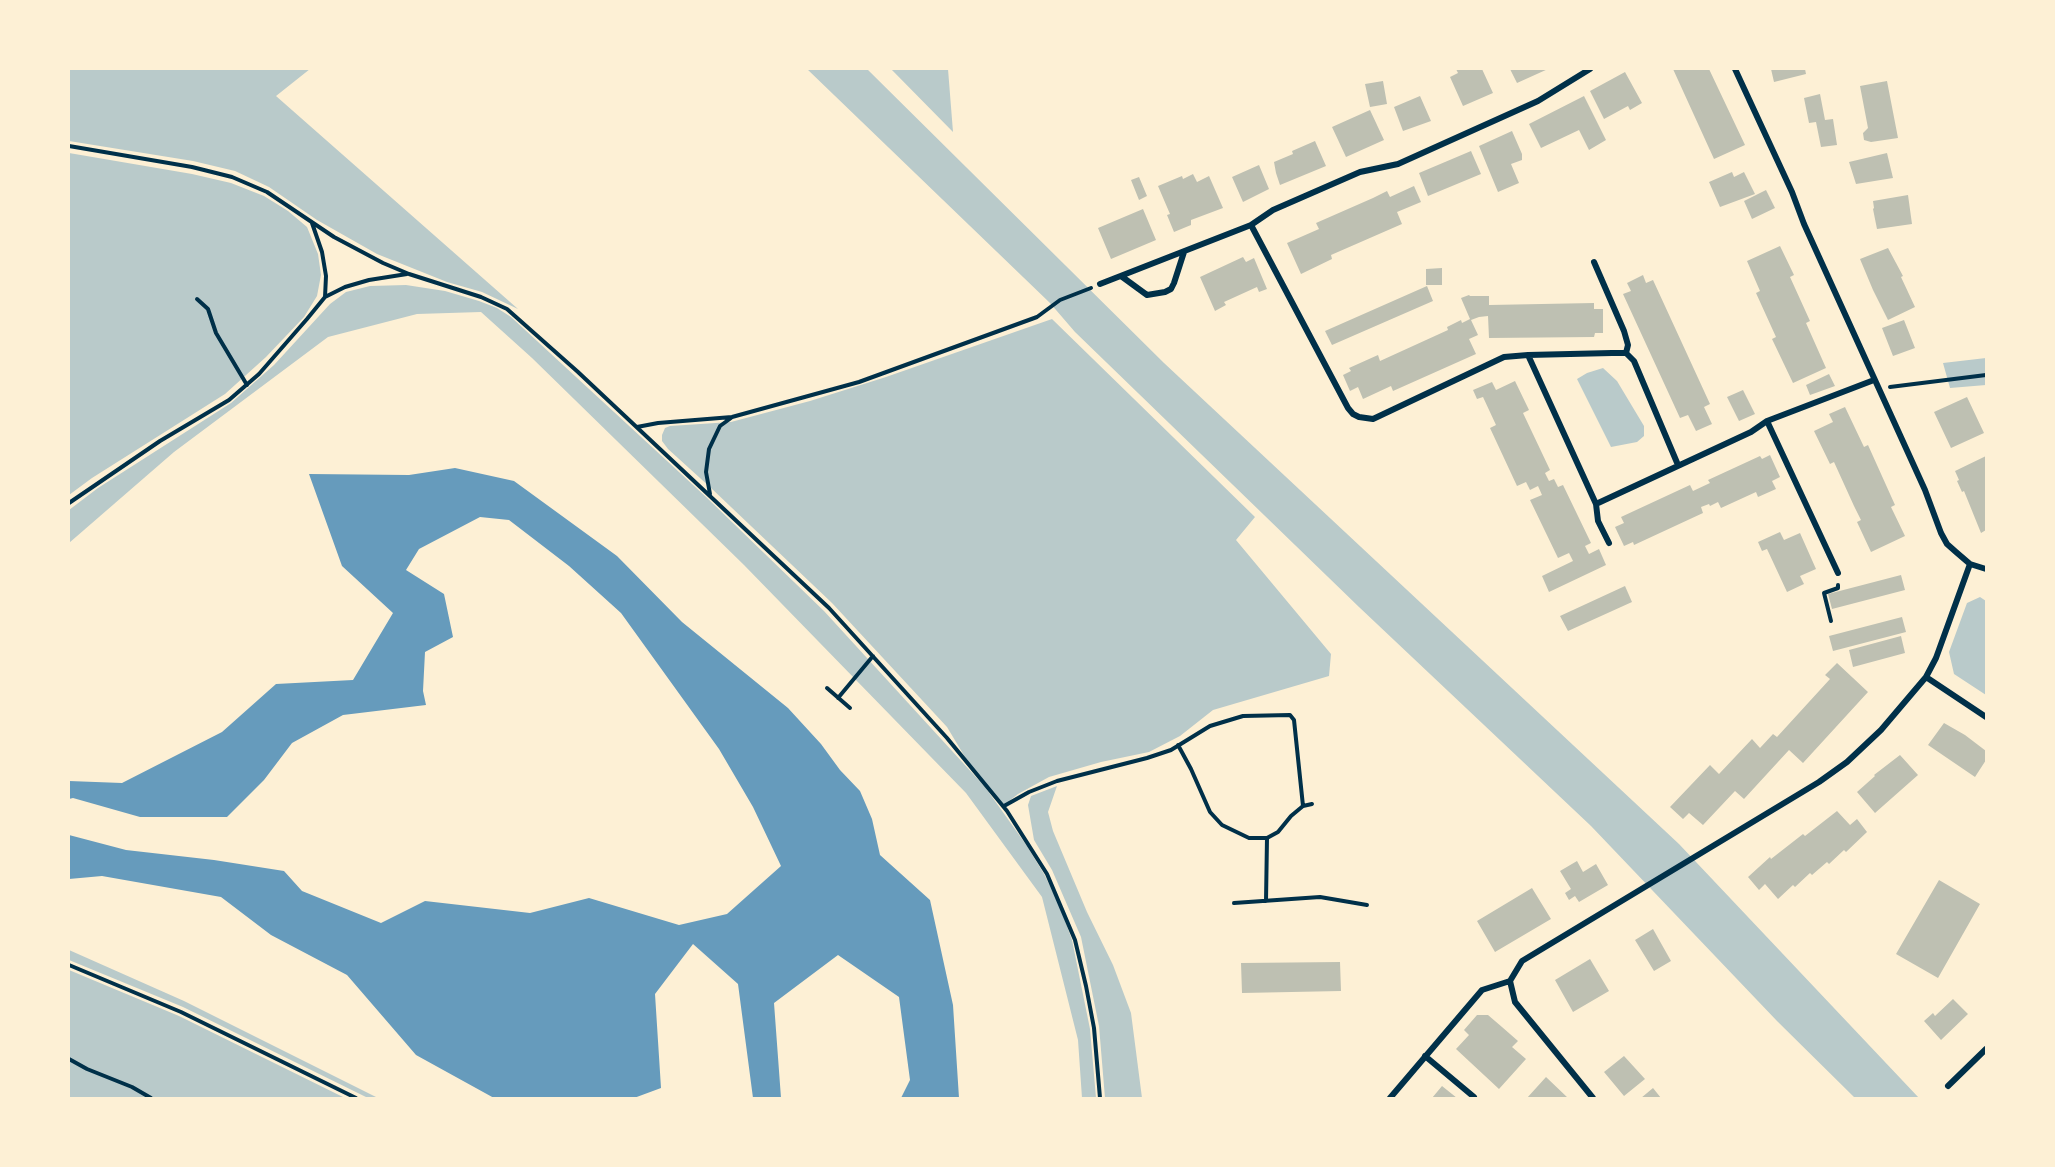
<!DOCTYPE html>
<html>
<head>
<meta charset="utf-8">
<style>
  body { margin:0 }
  #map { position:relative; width:2055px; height:1167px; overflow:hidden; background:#fdf0d5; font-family:Roboto,sans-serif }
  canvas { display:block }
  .frame { position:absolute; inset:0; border:70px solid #fdf0d5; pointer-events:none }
</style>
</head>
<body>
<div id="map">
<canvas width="2055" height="1167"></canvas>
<div class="frame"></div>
</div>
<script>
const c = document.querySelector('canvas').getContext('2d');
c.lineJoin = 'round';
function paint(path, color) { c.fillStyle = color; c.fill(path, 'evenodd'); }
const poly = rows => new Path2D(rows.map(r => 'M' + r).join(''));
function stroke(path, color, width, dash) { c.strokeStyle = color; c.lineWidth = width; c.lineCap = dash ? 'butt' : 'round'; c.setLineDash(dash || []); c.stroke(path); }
paint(poly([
  [69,69,310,69,276,96,518,309,482,292,447,282,377,254,317,220,269,187,235,171,193,161,69,141],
  [807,69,867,69,1164,363,1679,844,1919,1098,1855,1098,1777,1021,1591,826,1359,607,1075,332,1050,303],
  [891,69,948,69,953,132],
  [69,153,192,174,231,183,264,196,288,211,307,227,318,254,321,275,317,296,304,317,266,357,225,394,92,478,69,495],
  [406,285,445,291,479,301,497,308,511,317,705,496,824,611,985,787,1027,846,1044,874,1059,904,1072,940,1090,1029,1096,1098,1082,1098,1078,1040,1042,897,966,793,744,565,532,358,481,312,417,314,328,337,174,452,69,543,69,510,98,488,231,403,274,365,330,304,346,292,370,286],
  [1052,319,1255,517,1236,540,1331,654,1329,676,1213,710,1180,736,1149,752,1101,762,1049,777,1018,794,1004,805,968,762,947,727,832,603,711,488,668,449,662,441,662,435,665,428,670,426,731,422,810,401,886,377],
  [1986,358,1986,385,1950,388,1943,363],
  [1603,368,1617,381,1644,426,1644,436,1637,442,1611,447,1577,379,1587,373],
  [1980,597,1986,601,1986,695,1954,674,1949,652,1967,603],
  [1057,786,1048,812,1053,831,1087,912,1113,965,1131,1013,1142,1098,1105,1098,1099,1026,1081,937,1052,870,1034,840,1028,805,1031,796],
  [69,950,184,1001,378,1098,368,1098,183,1007,69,960],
  [69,970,179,1016,345,1098,69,1098]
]), '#b9caca');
paint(poly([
  [455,468,514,481,617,556,682,622,788,708,821,744,840,770,860,791,872,819,880,855,930,900,953,1005,959,1098,901,1098,910,1080,899,997,838,955,774,1003,781,1098,753,1098,738,984,693,944,655,994,661,1088,634,1098,494,1098,416,1055,347,975,271,935,221,897,102,876,69,879,69,835,126,850,214,860,284,871,302,891,381,923,425,901,530,913,589,898,679,925,727,914,781,866,753,807,719,749,621,613,569,566,509,520,480,517,419,549,406,570,444,594,453,637,425,652,423,691,426,705,343,715,292,743,264,780,227,817,140,817,73,798,69,799,69,781,122,783,222,732,276,684,353,680,393,613,342,566,309,474,409,475]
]), '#669bbc');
paint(poly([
  [1456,69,1482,69,1493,93,1463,106,1450,77,1458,73],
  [1510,69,1548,69,1517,83],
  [1673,69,1709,69,1745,145,1714,159],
  [1771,69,1805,69,1806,74,1774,82],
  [1625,72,1642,103,1630,110,1628,106,1604,119,1590,91],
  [1383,81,1387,104,1370,107,1365,84],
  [1887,81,1898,138,1871,142,1864,140,1863,133,1868,128,1860,86],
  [1820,94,1825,120,1833,119,1837,145,1821,147,1816,122,1809,123,1804,98],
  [1420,96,1431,121,1403,131,1394,107],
  [1584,96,1606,140,1589,150,1579,130,1541,148,1529,124],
  [1370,110,1384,140,1346,157,1332,127],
  [1512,131,1522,154,1522,160,1511,164,1519,183,1498,192,1479,146],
  [1315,141,1326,166,1280,185,1276,173,1274,162,1293,154,1292,151],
  [1471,151,1481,174,1428,196,1419,173],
  [1887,153,1893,178,1856,184,1849,162],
  [1259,165,1269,189,1243,202,1232,177],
  [1732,172,1734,177,1744,172,1755,194,1720,207,1709,182],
  [1193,174,1197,182,1209,176,1223,208,1191,220,1191,225,1174,232,1167,215,1170,214,1158,186,1182,176,1183,179],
  [1139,177,1147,196,1139,200,1131,180],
  [1414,186,1421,202,1397,212,1402,224,1331,255,1332,259,1301,274,1287,243,1319,229,1316,223,1373,198,1387,191,1390,197],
  [1766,190,1775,208,1752,219,1744,201],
  [1908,195,1912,224,1877,229,1873,209,1874,208,1873,201],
  [1143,209,1156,240,1111,259,1098,228],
  [1780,246,1794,275,1790,277,1810,321,1806,323,1826,368,1793,383,1772,339,1776,337,1756,293,1760,291,1747,261],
  [1888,248,1903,276,1901,277,1915,307,1888,320,1873,290,1860,259],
  [1243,257,1246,262,1254,258,1267,289,1259,292,1257,287,1224,302,1226,305,1215,311,1200,277],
  [1442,268,1442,285,1426,285,1426,269],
  [1643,275,1646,283,1653,280,1710,404,1704,407,1712,424,1696,431,1688,415,1680,418,1623,294,1631,291,1627,283],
  [1427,286,1433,301,1332,345,1325,331],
  [1469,295,1470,296,1489,296,1489,305,1594,303,1594,309,1603,309,1603,333,1595,333,1594,337,1489,338,1488,316,1479,317,1471,320,1478,335,1469,339,1476,354,1393,391,1391,386,1363,399,1358,387,1350,391,1343,375,1351,371,1349,368,1378,355,1380,361,1448,330,1447,327,1461,320,1462,323,1470,319,1461,298],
  [1904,320,1915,348,1893,356,1882,328],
  [1829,374,1835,386,1810,395,1806,385],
  [1515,381,1529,410,1523,413,1550,470,1545,473,1549,481,1554,479,1558,487,1563,485,1591,543,1585,546,1589,554,1599,549,1606,565,1549,592,1542,576,1573,561,1569,553,1558,558,1530,500,1542,495,1538,486,1530,490,1526,482,1517,486,1490,428,1496,425,1483,397,1477,399,1473,390,1492,382,1496,390],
  [1743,390,1755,414,1739,421,1727,397],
  [1967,397,1984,433,1951,448,1934,412],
  [1845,407,1864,447,1868,445,1895,505,1891,507,1905,536,1871,552,1857,522,1861,520,1854,506,1834,462,1830,464,1814,431,1833,422,1829,414],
  [1770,455,1780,477,1772,481,1776,489,1758,497,1756,492,1721,508,1718,502,1710,506,1709,504,1701,507,1703,513,1634,545,1633,542,1624,546,1615,527,1624,523,1621,517,1690,485,1693,491,1710,483,1708,480,1760,456,1762,459],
  [1986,456,1986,530,1981,533,1964,491,1962,492,1957,481,1959,480,1955,471],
  [1780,532,1784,540,1800,533,1816,569,1800,576,1804,584,1787,592,1767,549,1762,551,1758,542],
  [1901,575,1905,590,1832,609,1828,594],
  [1625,586,1632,602,1568,631,1560,616],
  [1902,617,1906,632,1833,651,1829,636],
  [1901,636,1905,653,1853,667,1849,650],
  [1837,663,1868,692,1803,763,1789,750,1744,799,1735,791,1703,825,1689,813,1683,819,1670,807,1710,765,1719,774,1752,739,1760,748,1773,734,1777,737,1830,679,1825,675],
  [1944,723,1965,735,1986,751,1986,760,1975,777,1928,745],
  [1900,755,1918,775,1875,813,1857,792,1875,776,1874,775],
  [1837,811,1850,825,1857,819,1867,832,1846,852,1844,850,1829,864,1827,862,1812,875,1810,873,1795,887,1793,885,1778,899,1765,884,1759,890,1748,877,1770,857,1771,859,1803,834,1805,836],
  [1577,861,1583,872,1596,864,1608,885,1579,902,1575,896,1569,900,1565,893,1571,889,1560,871],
  [1939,880,1980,904,1938,978,1896,954],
  [1532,888,1551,919,1495,952,1477,921],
  [1653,929,1671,961,1654,971,1635,940],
  [1590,959,1609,991,1573,1012,1555,980],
  [1340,962,1341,991,1242,993,1241,963],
  [1953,999,1968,1014,1941,1040,1924,1021,1933,1013,1935,1016],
  [1477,1015,1488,1015,1502,1027,1518,1041,1512,1047,1526,1059,1499,1089,1456,1049,1469,1035,1464,1030],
  [1624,1056,1645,1079,1624,1096,1604,1072],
  [1546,1077,1568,1098,1527,1098],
  [1442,1086,1457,1098,1432,1098],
  [1653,1088,1661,1098,1641,1098]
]), '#bec0b2');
stroke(poly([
  [69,146,192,167,232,177,267,192,334,237,383,263,409,274,481,297,507,309,578,372,829,608,947,738,1007,811,1047,874,1075,940,1086,986,1094,1028,1100,1098],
  [325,297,345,287,369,280,407,274],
  [197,299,208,309,216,333,247,385],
  [1890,387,1986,375],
  [637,427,658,423,732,417,859,382,1037,317,1060,300,1091,288],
  [710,494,706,472,709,449,720,426,731,418],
  [69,503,160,441,229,400,259,374,307,319,325,297,326,276,322,252,312,223],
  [1831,621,1824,593,1838,588,1838,585],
  [827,688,850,708],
  [838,698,873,656],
  [1178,745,1191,769,1210,812,1222,825,1249,838,1267,838,1278,832,1291,816,1303,806,1312,804],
  [1004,806,1029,792,1057,781,1147,758,1171,750,1210,726,1243,716,1290,715,1294,720,1303,806],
  [1266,901,1267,838],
  [1234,903,1320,897,1367,905],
  [69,965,181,1012,356,1098],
  [69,1059,87,1069,132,1087,151,1098]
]), '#003049', 4);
stroke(poly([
  [1735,69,1792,192,1804,224,1925,490,1941,533,1947,544,1956,552,1970,564,1986,569],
  [1251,225,1348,408,1353,414,1359,417,1373,419,1504,357,1528,355,1596,504,1751,432,1767,421,1874,380],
  [1594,262,1624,331,1628,345,1626,353],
  [1121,276,1147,295,1165,292,1171,289,1174,283,1184,252],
  [1100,284,1251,225,1273,210,1360,172,1398,164,1538,101,1590,69],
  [1528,355,1612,353,1626,353,1634,361,1678,465],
  [1767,421,1838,573],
  [1596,504,1598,521,1609,543],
  [1926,677,1986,717],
  [1425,1056,1474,1097],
  [1948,1086,1986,1049],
  [1390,1098,1482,990,1510,981],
  [1593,1098,1515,1002,1510,981,1522,961,1819,782,1847,762,1881,730,1926,677,1936,658,1970,564]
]), '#003049', 6);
</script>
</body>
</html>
